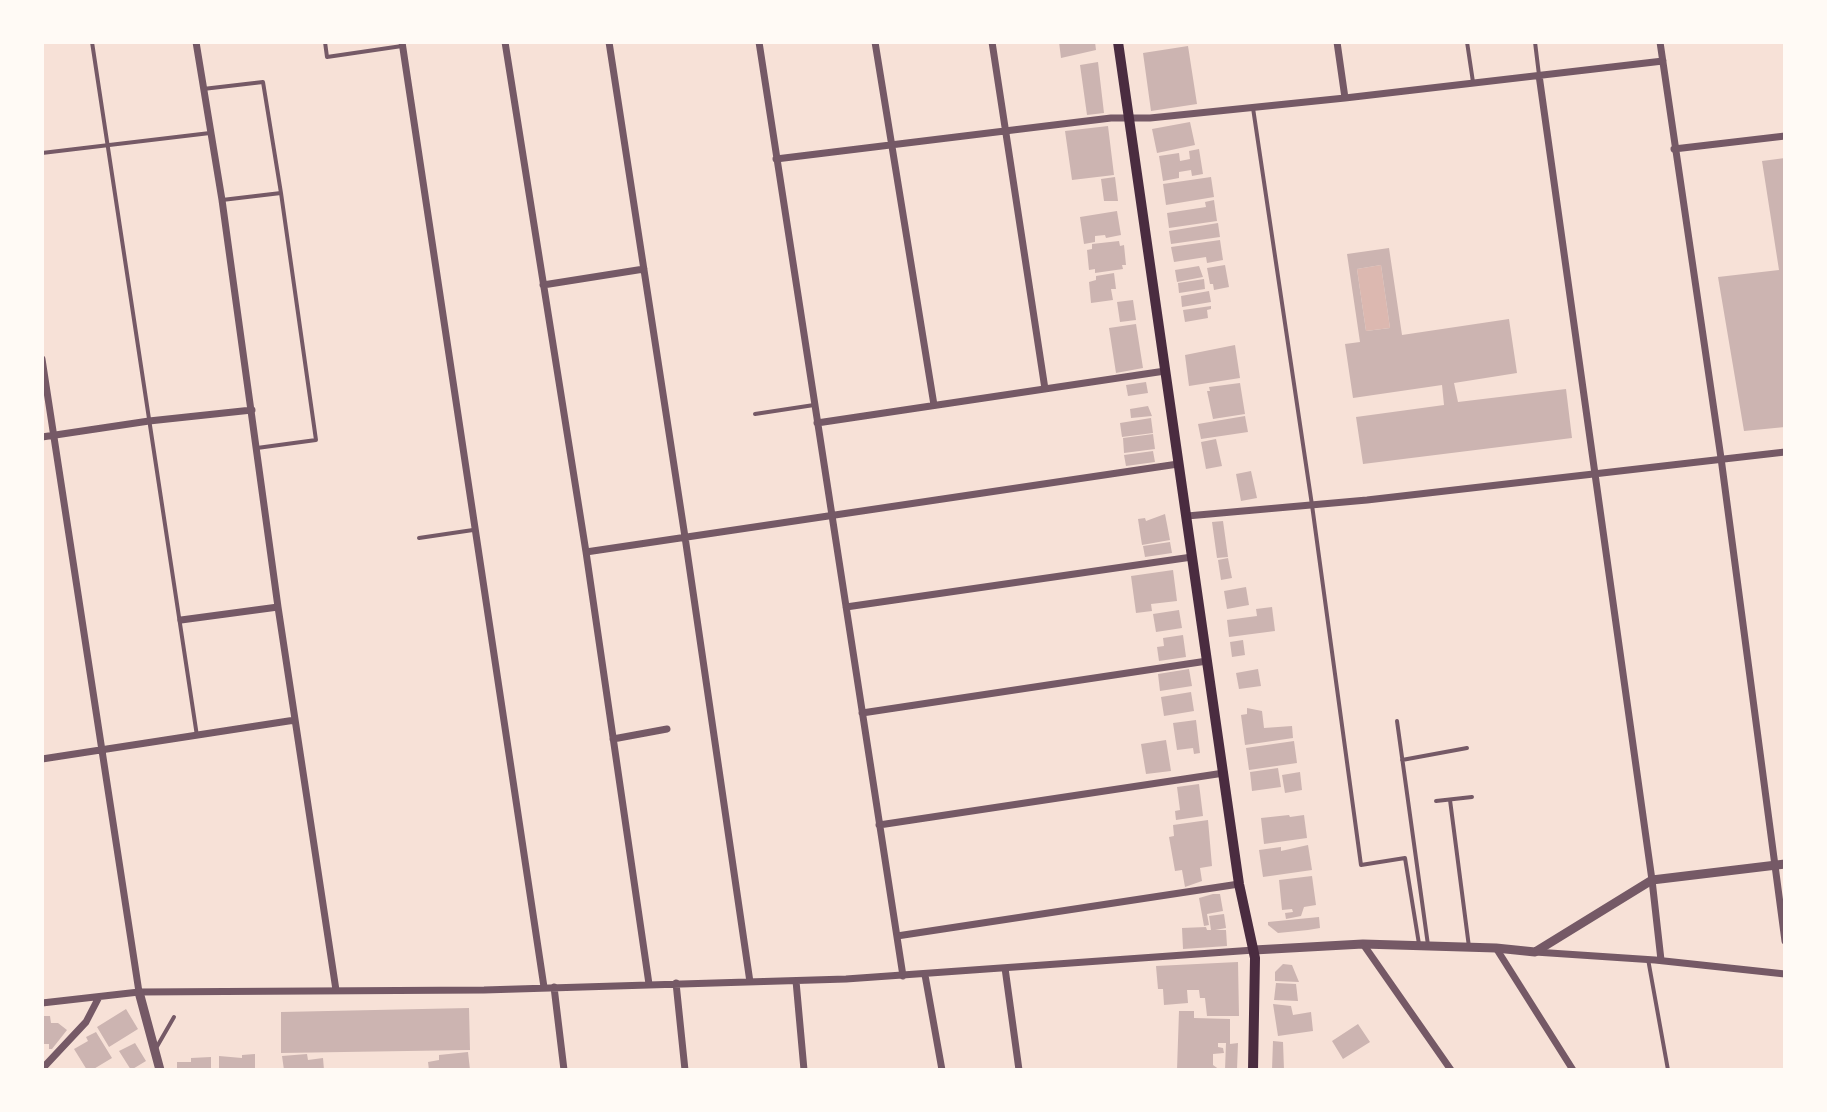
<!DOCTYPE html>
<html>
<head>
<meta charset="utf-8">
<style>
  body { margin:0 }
  #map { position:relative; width:1827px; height:1112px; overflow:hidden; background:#f7e1d7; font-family:"Sofia Sans Condensed",sans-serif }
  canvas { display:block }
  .frame { position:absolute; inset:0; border:44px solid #fffaf5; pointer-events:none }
</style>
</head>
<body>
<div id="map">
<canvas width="1827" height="1112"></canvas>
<div class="frame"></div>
</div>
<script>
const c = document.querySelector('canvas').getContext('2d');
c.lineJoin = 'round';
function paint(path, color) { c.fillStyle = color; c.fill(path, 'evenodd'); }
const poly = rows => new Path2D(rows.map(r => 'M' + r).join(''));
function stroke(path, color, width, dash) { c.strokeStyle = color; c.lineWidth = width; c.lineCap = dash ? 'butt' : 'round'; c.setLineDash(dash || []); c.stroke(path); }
paint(poly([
  [1381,265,1390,328,1366,331,1357,269]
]), '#dcb8b0');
paint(poly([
  [1059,42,1095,42,1096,50,1061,58],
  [1188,46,1197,104,1151,111,1143,53],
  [1098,62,1104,113,1087,115,1080,65],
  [1190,122,1195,145,1157,153,1152,129],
  [1108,126,1114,175,1072,180,1065,131],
  [1199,149,1203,174,1192,176,1191,170,1179,172,1179,178,1163,181,1159,156,1179,153,1180,161,1190,159,1189,151],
  [1785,158,1785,427,1744,431,1718,277,1779,270,1762,161],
  [1115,177,1118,201,1104,201,1101,179],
  [1211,177,1214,197,1166,205,1163,184],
  [1214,200,1217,221,1169,228,1167,213,1206,207,1205,202],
  [1117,211,1121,235,1106,238,1105,235,1095,236,1095,242,1084,244,1080,217],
  [1218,223,1220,237,1171,244,1169,231],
  [1220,240,1223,260,1207,263,1206,257,1174,262,1171,247],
  [1119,241,1120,246,1124,245,1126,265,1122,265,1123,269,1095,273,1095,269,1089,270,1087,250,1092,249,1092,244],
  [1389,248,1402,335,1509,319,1517,373,1454,383,1458,402,1566,389,1572,438,1363,464,1356,417,1444,405,1442,385,1353,398,1345,344,1360,342,1347,254],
  [1381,265,1390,328,1366,331,1357,269],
  [1225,265,1229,287,1214,290,1213,284,1210,284,1207,268],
  [1199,266,1203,277,1177,282,1175,270],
  [1114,273,1116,289,1111,289,1113,300,1091,303,1089,282,1096,280,1096,276],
  [1204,279,1205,289,1179,293,1178,283],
  [1209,291,1211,302,1182,307,1181,296],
  [1133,300,1136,320,1120,322,1117,302],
  [1211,306,1211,309,1207,310,1208,318,1185,322,1183,310],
  [1136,324,1143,368,1116,373,1109,328],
  [1235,345,1240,378,1189,386,1185,355],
  [1146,382,1148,393,1128,396,1126,385],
  [1240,383,1245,414,1213,419,1207,391,1210,391,1209,387],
  [1148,406,1152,416,1131,418,1130,409],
  [1245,416,1248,432,1201,439,1198,424],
  [1151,418,1153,433,1122,437,1120,423],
  [1153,434,1155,449,1124,453,1123,438],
  [1216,439,1222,466,1206,469,1201,442],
  [1153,451,1155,462,1126,466,1124,455],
  [1251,471,1257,498,1241,501,1236,474],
  [1165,514,1170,540,1142,545,1138,519,1145,518,1146,521],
  [1223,521,1228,557,1217,558,1212,522],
  [1170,542,1172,553,1145,557,1143,546],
  [1228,558,1232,578,1221,580,1218,560],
  [1173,570,1177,601,1151,604,1152,611,1136,613,1131,576],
  [1246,587,1249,605,1227,609,1224,591],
  [1272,607,1275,631,1229,637,1227,620,1257,616,1256,609],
  [1179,610,1182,628,1156,632,1153,614],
  [1183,635,1186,657,1159,661,1157,647,1164,646,1163,638],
  [1243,640,1245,655,1232,657,1230,642],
  [1189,669,1192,686,1160,691,1158,674],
  [1258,669,1261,686,1239,689,1236,673],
  [1191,692,1194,711,1164,716,1161,697],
  [1247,708,1262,711,1264,728,1292,726,1293,738,1245,745,1241,715,1247,714],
  [1196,720,1200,753,1194,754,1193,748,1177,750,1173,723],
  [1166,740,1171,771,1146,774,1141,744],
  [1294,741,1297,763,1249,770,1246,748],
  [1278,768,1281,787,1252,791,1250,772],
  [1300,772,1302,790,1285,793,1282,775],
  [1199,784,1203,816,1176,820,1175,811,1180,810,1177,787],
  [1289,815,1290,817,1304,815,1307,838,1264,844,1261,818],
  [1208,820,1212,866,1200,868,1202,881,1185,887,1182,870,1175,871,1169,837,1174,836,1173,825],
  [1308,845,1312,870,1263,877,1259,850,1281,847,1281,851],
  [1312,876,1316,905,1304,907,1301,916,1286,919,1285,913,1293,912,1292,909,1282,910,1279,880],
  [1213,894,1220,894,1223,911,1207,914,1209,925,1204,926,1199,898],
  [1224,914,1226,928,1215,930,1226,930,1227,946,1183,949,1182,928,1206,927,1207,930,1211,930,1209,916],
  [1319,917,1320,928,1308,930,1278,933,1268,925,1268,922],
  [1238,962,1239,1016,1207,1016,1205,998,1200,998,1199,990,1187,990,1188,1003,1164,1005,1163,989,1158,989,1156,966],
  [1283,964,1292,965,1299,982,1275,981,1275,972],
  [1276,983,1296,984,1298,1001,1274,1000],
  [1273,1004,1291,1006,1293,1015,1311,1012,1313,1031,1278,1036],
  [469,1008,470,1050,281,1053,281,1012],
  [126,1009,138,1029,109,1047,97,1027],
  [1179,1011,1194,1011,1194,1018,1230,1019,1230,1044,1238,1043,1237,1069,1225,1070,1226,1043,1218,1043,1218,1047,1223,1048,1224,1053,1213,1054,1213,1065,1220,1070,1177,1070],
  [42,1016,50,1016,51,1023,58,1023,67,1030,52,1049,49,1049,49,1044,42,1044],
  [1358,1024,1370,1042,1343,1059,1332,1041],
  [96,1032,112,1058,92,1070,87,1070,74,1049,88,1041,86,1037],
  [1273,1041,1283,1042,1284,1070,1272,1070],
  [135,1043,146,1061,131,1070,119,1051],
  [468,1052,470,1070,429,1070,428,1062,439,1060,439,1055],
  [255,1054,255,1070,219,1070,219,1056,242,1058,242,1055],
  [307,1054,308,1060,323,1058,324,1070,284,1070,282,1056],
  [211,1057,211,1070,177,1070,177,1062,191,1062,191,1058]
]), '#ccb4b1');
stroke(poly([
  [92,42,197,736],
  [325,42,327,57,402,46],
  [1467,42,1473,82],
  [1535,42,1539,75],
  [203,89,263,82,281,193,316,440,257,448],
  [1253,108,1312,505,1361,865,1405,858,1419,944],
  [42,153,210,133],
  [222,200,281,193],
  [755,414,814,405],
  [419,538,473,530],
  [1397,721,1428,945],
  [1402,760,1467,748],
  [1450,800,1469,947],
  [1436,801,1472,797],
  [1648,959,1668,1070],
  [155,1050,174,1017]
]), '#755966', 4);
stroke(poly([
  [196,42,222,200,278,607,336,990],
  [402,42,544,987],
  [505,42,586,552,649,984],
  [609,42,685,537,750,982],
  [759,42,903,976],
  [875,42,934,405],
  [992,42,1045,389],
  [1337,42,1345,98],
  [1660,42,1721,458,1785,941],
  [1539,75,1652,880,1661,960],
  [1674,149,1785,136],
  [776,159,1111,118,1150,118,1345,98,1663,61],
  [543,285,644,269],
  [42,359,139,992],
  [817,423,1165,371],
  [42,437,149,421,252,410],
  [1187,516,1367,500,1785,452],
  [586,552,1178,464],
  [846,607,1192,557],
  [181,620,278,607],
  [862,713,1207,661],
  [613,739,667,729],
  [42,759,295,720],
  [879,825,1224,773],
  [897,936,1239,884],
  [1363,944,1451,1070],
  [1496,948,1573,1070],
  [1535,952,1655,960,1785,974],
  [1005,968,1019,1070],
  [925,975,942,1070],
  [796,981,804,1070],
  [676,983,685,1070],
  [554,987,564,1070],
  [42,1003,139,992,484,990,846,979,1254,950],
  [42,1069,86,1022,99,997]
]), '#755966', 7);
stroke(poly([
  [1254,950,1363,944,1496,948,1535,952,1652,880,1785,864],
  [139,992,160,1070]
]), '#755966', 9);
stroke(poly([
  [1118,42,1239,884,1255,958,1253,1070]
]), '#4a2c40', 10);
</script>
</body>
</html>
